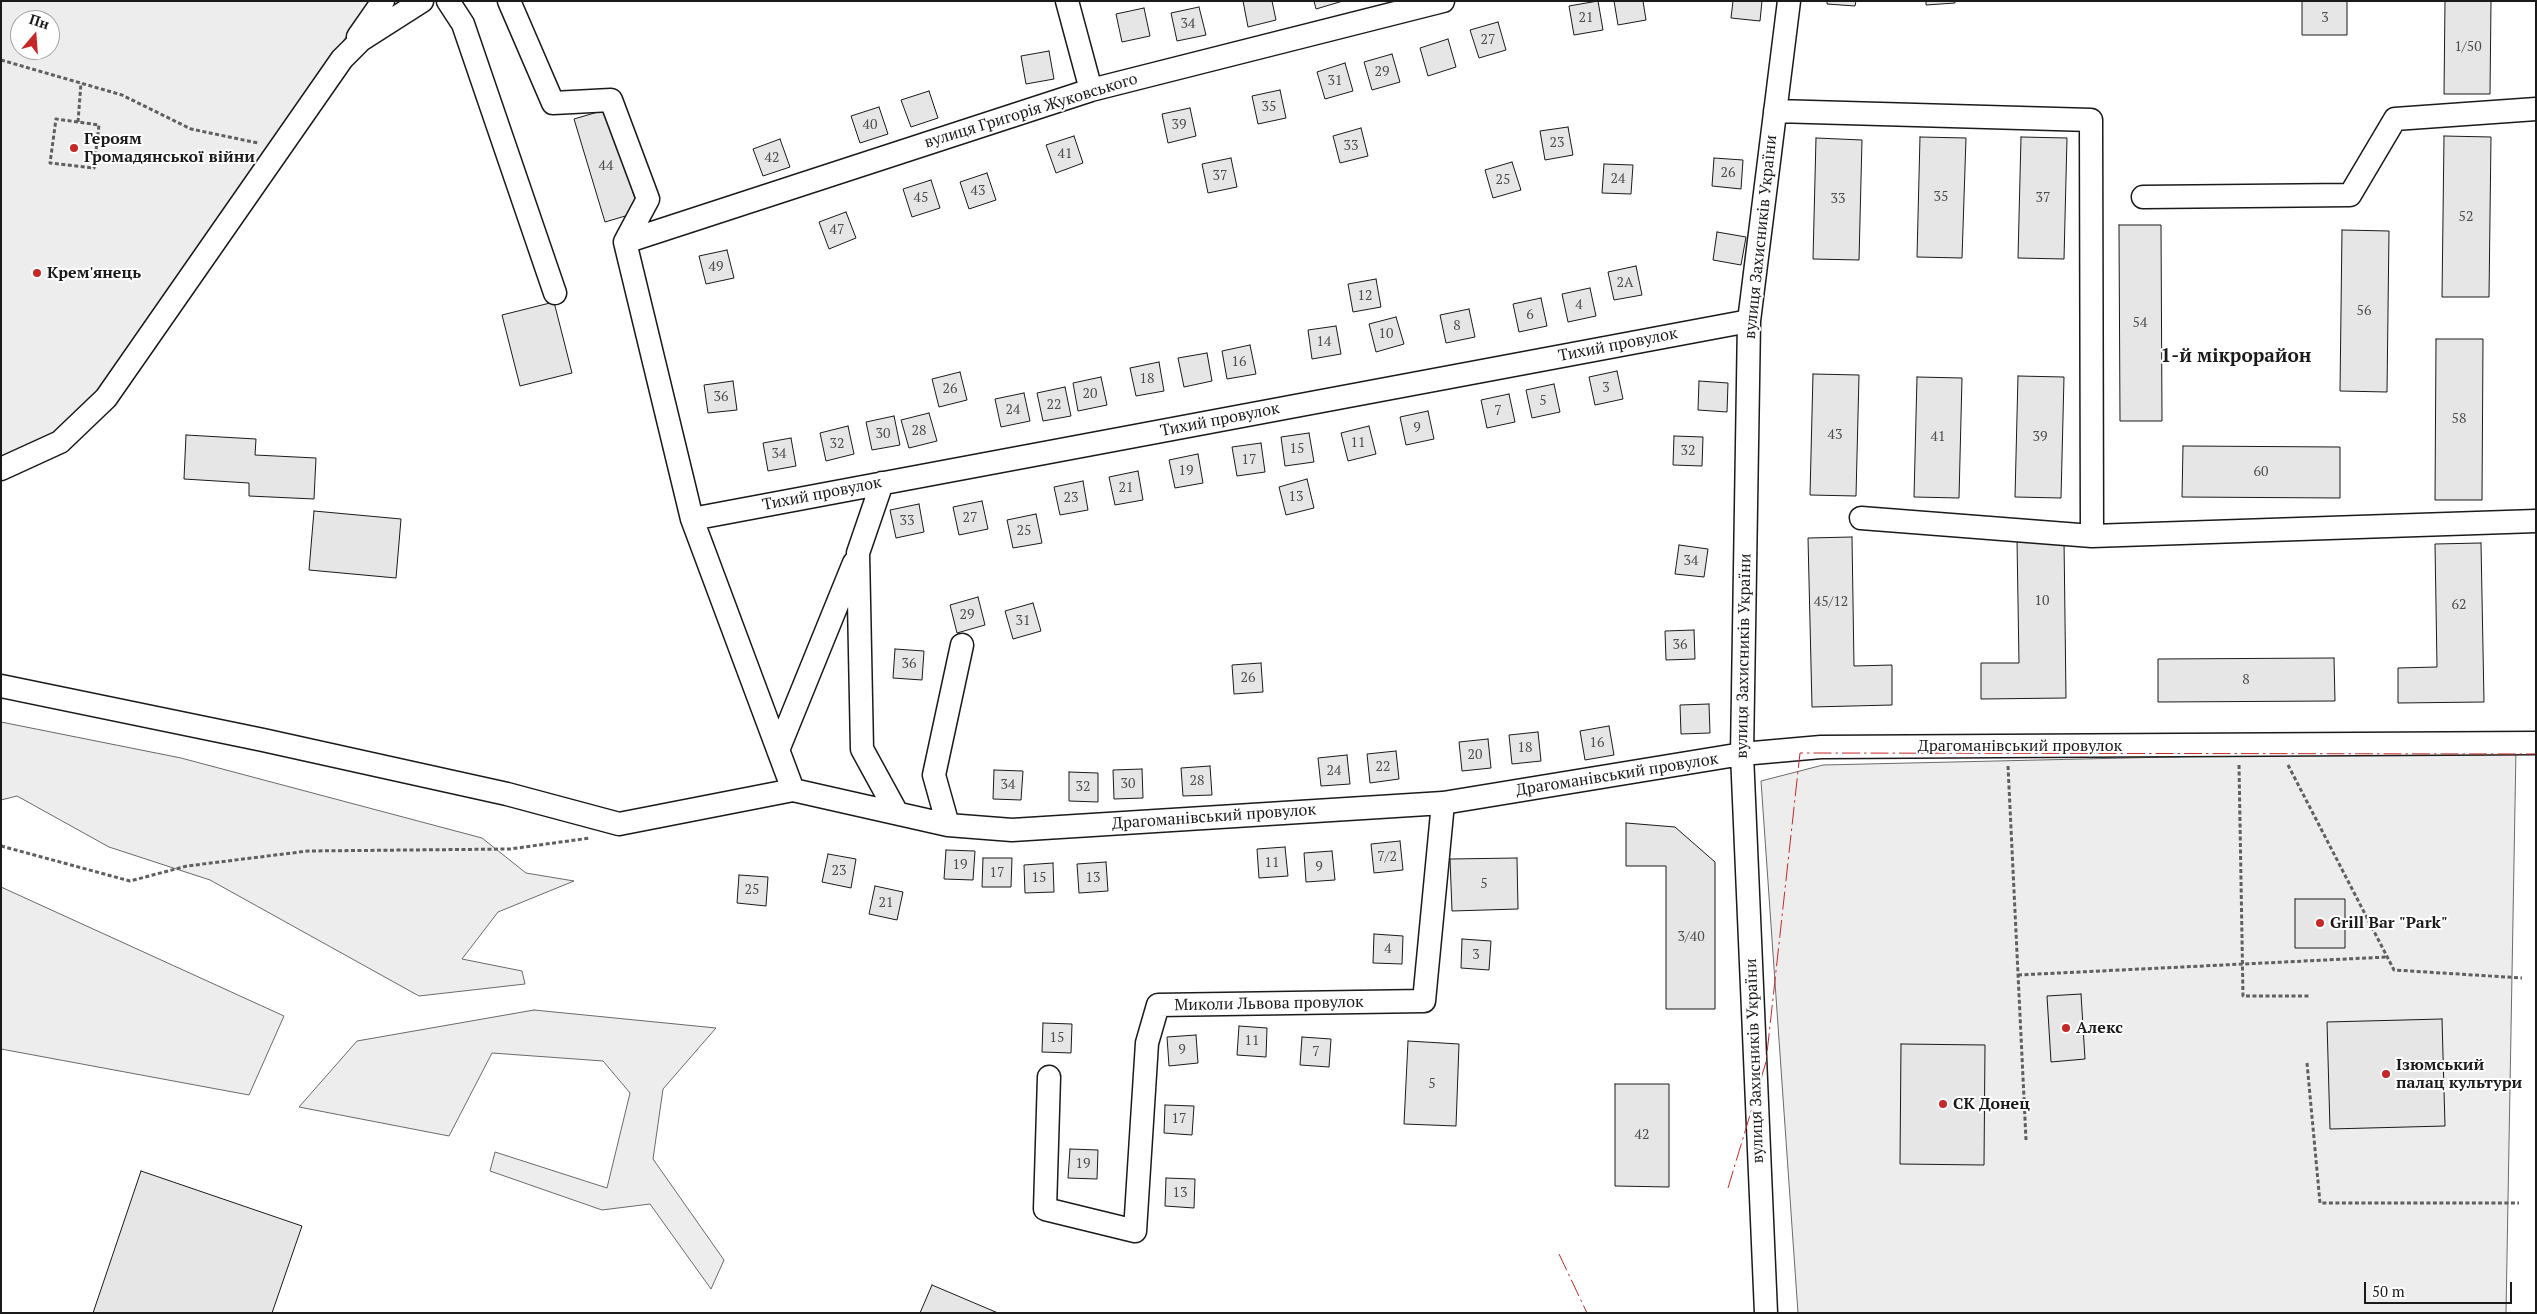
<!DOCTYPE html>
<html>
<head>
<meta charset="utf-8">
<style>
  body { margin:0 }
  #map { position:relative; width:2537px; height:1314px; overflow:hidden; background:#fff; font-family:"PT Serif",serif }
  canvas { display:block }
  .frame { position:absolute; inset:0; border:2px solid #1a1a1a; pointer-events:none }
  .north { position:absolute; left:10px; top:10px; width:50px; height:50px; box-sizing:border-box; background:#fff; border:1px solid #a3a3a3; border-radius:50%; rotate:18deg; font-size:14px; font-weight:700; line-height:20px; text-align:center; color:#1a1a1a }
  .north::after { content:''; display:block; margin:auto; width:18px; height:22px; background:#c62828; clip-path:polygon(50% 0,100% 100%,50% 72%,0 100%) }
  .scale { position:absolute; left:2364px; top:1282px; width:148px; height:22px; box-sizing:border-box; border:2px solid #1a1a1a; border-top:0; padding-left:6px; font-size:15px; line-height:18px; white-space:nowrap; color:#1a1a1a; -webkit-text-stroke:4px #fff; paint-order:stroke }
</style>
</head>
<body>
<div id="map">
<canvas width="2537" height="1314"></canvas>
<div class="frame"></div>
<div class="north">Пн</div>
<div class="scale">50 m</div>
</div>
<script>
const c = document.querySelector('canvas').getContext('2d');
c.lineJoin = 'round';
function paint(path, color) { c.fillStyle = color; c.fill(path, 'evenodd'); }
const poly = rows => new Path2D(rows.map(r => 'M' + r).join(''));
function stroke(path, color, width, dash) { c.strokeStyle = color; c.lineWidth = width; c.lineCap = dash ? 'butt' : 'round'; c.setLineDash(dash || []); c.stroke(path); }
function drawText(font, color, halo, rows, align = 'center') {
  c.font = font + ' "PT Serif",serif'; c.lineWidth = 4; c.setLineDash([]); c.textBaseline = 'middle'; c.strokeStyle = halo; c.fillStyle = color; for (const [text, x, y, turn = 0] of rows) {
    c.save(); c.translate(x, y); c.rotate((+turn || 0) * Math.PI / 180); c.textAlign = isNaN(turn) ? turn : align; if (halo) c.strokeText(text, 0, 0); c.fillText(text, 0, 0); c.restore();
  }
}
const built = poly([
  [1,1,370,1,106,398,1,469,1,1],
  [20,20,50,20,50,50,20,50,20,20],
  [1,722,181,758,482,838,526,873,574,881,498,912,462,959,522,971,525,984,419,996,210,880,109,847,17,796,1,800,1,722],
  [2516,749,2506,1313,1798,1313,1761,781,1823,765,2516,749],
  [1,887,284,1016,249,1095,1,1049,1,887],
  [534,1010,716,1028,663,1089,653,1159,724,1260,711,1289,650,1204,602,1210,490,1171,495,1152,607,1188,630,1093,603,1061,492,1053,449,1136,299,1107,357,1041,534,1010]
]);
paint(built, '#ededed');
stroke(built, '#6a6a6a', 1);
const building = poly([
  [1243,1,1272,1,1276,20,1248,27,1243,1],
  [1314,1,1343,1,1316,9,1314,1],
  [1598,1,1603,30,1574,35,1569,6,1598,1],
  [1614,1,1643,1,1646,20,1618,25,1614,1],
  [1733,1,1762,1,1760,21,1731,18,1733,1],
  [1827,1,1856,1,1855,6,1827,4,1827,1],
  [1926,1,1955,1,1955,3,1926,5,1926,1],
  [2302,1,2347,1,2347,35,2302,35,2302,1],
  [2445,1,2491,1,2490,94,2444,94,2445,1],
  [1199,7,1206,35,1177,41,1171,13,1199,7],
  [1144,8,1150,36,1122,42,1116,14,1144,8],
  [1498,22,1506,50,1479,58,1470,30,1498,22],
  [1448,39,1456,67,1428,76,1420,48,1448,39],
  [1049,51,1054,79,1026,84,1021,56,1049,51],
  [1392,54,1400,82,1372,90,1364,62,1392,54],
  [1345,63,1353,91,1325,99,1317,72,1345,63],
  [1280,90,1286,118,1258,124,1252,96,1280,90],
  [929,91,938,118,911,127,901,100,929,91],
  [879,107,888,134,860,143,851,116,879,107],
  [1190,108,1196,136,1168,143,1162,114,1190,108],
  [608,109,639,212,605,222,574,119,608,109],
  [1568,127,1573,155,1545,160,1540,131,1568,127],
  [1361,128,1368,156,1340,163,1333,136,1361,128],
  [1074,136,1083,163,1056,173,1046,145,1074,136],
  [2444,136,2491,137,2489,297,2442,297,2444,136],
  [1920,137,1966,138,1962,258,1917,257,1920,137],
  [2021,137,2067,138,2064,259,2018,258,2021,137],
  [1816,138,1862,140,1859,260,1813,259,1816,138],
  [780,139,790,167,763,176,753,149,780,139],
  [1231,158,1237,187,1208,193,1202,164,1231,158],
  [1714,158,1743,160,1741,189,1712,186,1714,158],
  [1512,162,1521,190,1493,198,1485,170,1512,162],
  [1604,164,1633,165,1631,194,1602,193,1604,164],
  [987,173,996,200,969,209,960,182,987,173],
  [931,180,940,208,912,217,903,189,931,180],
  [846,212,856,238,829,249,819,222,846,212],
  [2119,225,2161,225,2162,421,2120,421,2119,225],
  [2342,230,2389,231,2387,392,2340,391,2342,230],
  [1717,232,1746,237,1741,265,1713,260,1717,232],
  [727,250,734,278,706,284,699,256,727,250],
  [1636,266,1642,295,1614,300,1608,272,1636,266],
  [1376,279,1381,307,1353,312,1348,284,1376,279],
  [1590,288,1596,316,1568,322,1562,294,1590,288],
  [1541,298,1547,326,1519,332,1513,304,1541,298],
  [554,302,572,373,520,386,502,315,554,302],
  [1469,309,1475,337,1446,343,1440,315,1469,309],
  [1396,317,1404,344,1376,352,1369,324,1396,317],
  [1336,326,1341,354,1312,359,1308,330,1336,326],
  [2436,339,2483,339,2482,500,2435,500,2436,339],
  [1250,345,1256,374,1227,379,1222,351,1250,345],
  [1207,353,1212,381,1184,387,1178,358,1207,353],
  [1159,362,1164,391,1136,396,1130,368,1159,362],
  [1617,371,1623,399,1595,405,1589,377,1617,371],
  [960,372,967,400,939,407,932,379,960,372],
  [1813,374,1859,375,1856,496,1810,495,1813,374],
  [2018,376,2064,377,2061,498,2015,497,2018,376],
  [1101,377,1107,405,1078,411,1073,383,1101,377],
  [1917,377,1962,378,1959,498,1914,497,1917,377],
  [733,381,737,410,708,413,704,385,733,381],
  [1699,381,1728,383,1727,412,1698,410,1699,381],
  [1554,384,1560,412,1532,418,1526,390,1554,384],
  [1065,387,1071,416,1043,421,1037,393,1065,387],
  [1024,393,1030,421,1001,427,995,399,1024,393],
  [1509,394,1515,422,1487,428,1481,400,1509,394],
  [1428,411,1434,439,1406,445,1400,417,1428,411],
  [929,413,937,441,909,448,901,420,929,413],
  [894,416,900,445,872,450,866,422,894,416],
  [848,426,854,454,826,461,820,433,848,426],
  [1369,426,1376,454,1348,461,1341,433,1369,426],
  [1309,433,1314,462,1285,466,1281,437,1309,433],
  [186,435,256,439,255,455,316,458,314,499,249,496,249,483,184,479,186,435],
  [1674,436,1703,437,1702,466,1673,465,1674,436],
  [791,438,796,466,768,471,763,443,791,438],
  [1261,443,1265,472,1237,476,1232,447,1261,443],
  [2183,446,2340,447,2340,498,2182,497,2183,446],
  [1198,454,1203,483,1175,488,1169,460,1198,454],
  [1138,471,1143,500,1115,505,1109,477,1138,471],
  [1307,479,1314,508,1286,515,1279,487,1307,479],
  [1083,481,1088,510,1060,515,1054,487,1083,481],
  [982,501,988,529,959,535,953,507,982,501],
  [919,504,924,532,896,538,890,510,919,504],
  [314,511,401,519,396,578,309,570,314,511],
  [1036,514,1042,543,1013,548,1007,520,1036,514],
  [1852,537,1854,666,1892,665,1892,705,1812,707,1808,538,1852,537],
  [2064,539,2066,698,1981,699,1981,663,2019,663,2017,540,2064,539],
  [2481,543,2484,702,2398,703,2398,668,2437,667,2435,544,2481,543],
  [1679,545,1708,549,1704,577,1675,574,1679,545],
  [978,597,985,625,957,633,950,605,978,597],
  [1033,603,1041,631,1013,639,1005,611,1033,603],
  [1694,630,1695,659,1666,660,1665,631,1694,630],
  [895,649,924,651,922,680,893,678,895,649],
  [2334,658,2335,701,2158,702,2158,659,2334,658],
  [1261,663,1263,692,1234,694,1232,665,1261,663],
  [1709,704,1710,733,1681,734,1680,705,1709,704],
  [1609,726,1614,755,1585,760,1580,731,1609,726],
  [1538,732,1541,761,1512,764,1509,735,1538,732],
  [1488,739,1491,768,1462,771,1459,742,1488,739],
  [1396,751,1399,779,1370,783,1367,754,1396,751],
  [1347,755,1350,784,1321,786,1318,758,1347,755],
  [1210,766,1212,795,1183,796,1181,768,1210,766],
  [1142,769,1143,798,1114,799,1113,770,1142,769],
  [994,770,1023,771,1021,800,993,799,994,770],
  [1069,772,1098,773,1098,802,1069,801,1069,772],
  [1626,823,1675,827,1715,862,1715,1009,1666,1009,1666,866,1626,866,1626,823],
  [1400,841,1403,870,1374,873,1371,844,1400,841],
  [1285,847,1288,876,1259,878,1257,849,1285,847],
  [946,850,975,851,973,880,944,879,946,850],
  [1332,851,1335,880,1306,882,1304,853,1332,851],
  [828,854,856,859,851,888,822,882,828,854],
  [983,858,1012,858,1011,887,982,887,983,858],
  [1517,858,1518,909,1452,911,1450,859,1517,858],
  [1106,862,1108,891,1079,893,1077,864,1106,862],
  [1053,863,1054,892,1025,893,1024,865,1053,863],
  [739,875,768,877,766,906,737,903,739,875],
  [875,886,903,892,897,920,869,914,875,886],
  [2295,899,2345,899,2345,948,2295,948,2295,899],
  [1374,934,1403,936,1402,964,1373,963,1374,934],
  [1462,939,1491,941,1489,970,1461,968,1462,939],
  [2081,994,2085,1059,2051,1062,2047,996,2081,994],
  [2442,1019,2445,1126,2330,1129,2327,1022,2442,1019],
  [1043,1023,1072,1024,1071,1053,1042,1052,1043,1023],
  [1239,1026,1267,1028,1266,1057,1237,1055,1239,1026],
  [1196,1035,1198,1063,1169,1066,1167,1037,1196,1035],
  [1302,1037,1331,1039,1329,1067,1300,1065,1302,1037],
  [1408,1041,1459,1044,1456,1126,1404,1124,1408,1041],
  [1901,1044,1985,1045,1984,1165,1900,1164,1901,1044],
  [1615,1084,1669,1084,1669,1187,1615,1186,1615,1084],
  [1165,1105,1194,1106,1192,1135,1164,1133,1165,1105],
  [1070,1149,1098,1150,1097,1179,1068,1178,1070,1149],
  [141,1171,302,1226,272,1313,93,1313,141,1171],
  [1166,1178,1195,1179,1194,1208,1165,1206,1166,1178],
  [932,1285,998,1313,920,1313,932,1285]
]);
paint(building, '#e6e6e6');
stroke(building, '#1a1a1a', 1);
const minor = poly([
  [448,1,463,24,555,293],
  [509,1,553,103,611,100,648,199,625,242,692,519,793,790],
  [1067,1,1091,90],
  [358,37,383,1],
  [1775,111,2091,120,2092,536,2536,521],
  [2143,197,2350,195,2395,119,2536,109],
  [625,242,1091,90,1443,1],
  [1,469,60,442,106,398,342,59,361,40,422,1],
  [882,483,858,553,862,749,897,813],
  [1861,518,2092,536],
  [692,519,1749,321],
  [1,686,263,740,507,794,619,824,793,790,948,825,1012,830,1443,803,1742,754,1821,747,2536,743],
  [778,750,854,563],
  [948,825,934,775,962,645],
  [1049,1077,1045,1209,1135,1231,1147,1043,1158,1005,1424,1001,1443,803],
  [1766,1313,1742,754,1749,321,1789,1]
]);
stroke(minor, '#1a1a1a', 25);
stroke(poly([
  [1,60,122,95,191,129,258,143],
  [78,122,56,119,50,163,94,168,99,125,78,122,81,83],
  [2239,765,2243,996,2309,996],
  [2288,765,2394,970,2522,978],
  [2008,766,2026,1140],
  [1,846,130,881,187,866,308,851,510,849,590,838],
  [2018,975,2387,957],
  [2307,1063,2320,1203,2519,1203]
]), '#5f5f5f', 3, [4, 2.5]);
stroke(minor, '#fff', 22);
stroke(poly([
  [1728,1188,1766,1062,1800,753,2536,754],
  [1559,1254,1587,1313]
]), '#c62828', 1, [18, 4, 2.5, 4]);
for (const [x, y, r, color] of [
  [74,148,5,"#c62828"],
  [37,273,5,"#c62828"],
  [2320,923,5,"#c62828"],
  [2066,1028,5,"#c62828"],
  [2386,1074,5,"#c62828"],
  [1943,1104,5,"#c62828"]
]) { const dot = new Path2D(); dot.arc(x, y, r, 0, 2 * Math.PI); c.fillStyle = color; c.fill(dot); stroke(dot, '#fff', 2); }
drawText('14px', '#4d4d4d', null, [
  ["21",1586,18],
  ["3",2325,18],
  ["34",1188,24],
  ["27",1488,40],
  ["1/50",2468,47],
  ["29",1382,72],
  ["31",1335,81],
  ["35",1269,107],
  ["40",870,125],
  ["39",1179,125],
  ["23",1557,143],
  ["33",1351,146],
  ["41",1065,154],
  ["42",772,158],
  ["44",606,166],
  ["26",1728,173],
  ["37",1220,176],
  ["24",1618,179],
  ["25",1503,180],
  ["43",978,191],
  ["35",1941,197],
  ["45",921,198],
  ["37",2043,198],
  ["33",1838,199],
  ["52",2466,217],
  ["47",837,230],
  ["49",716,267],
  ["2А",1625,283],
  ["12",1365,296],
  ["4",1579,305],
  ["56",2364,311],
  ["6",1530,315],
  ["54",2140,323],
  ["8",1457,326],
  ["10",1386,334],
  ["14",1324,342],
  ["16",1239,362],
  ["18",1147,379],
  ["3",1606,388],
  ["26",950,389],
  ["20",1090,394],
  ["36",721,397],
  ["5",1543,401],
  ["22",1054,405],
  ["24",1013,410],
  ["7",1498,411],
  ["58",2459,419],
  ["9",1417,428],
  ["28",919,431],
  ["30",883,434],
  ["43",1835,435],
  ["41",1938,437],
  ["39",2040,437],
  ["11",1358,443],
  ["32",837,444],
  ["15",1297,449],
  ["32",1688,451],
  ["34",779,454],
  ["17",1249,460],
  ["19",1186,471],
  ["60",2261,472],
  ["21",1126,488],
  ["13",1296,497],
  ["23",1071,498],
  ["27",970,518],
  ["33",907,521],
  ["25",1024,531],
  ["34",1691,561],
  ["10",2042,601],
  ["45/12",1831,602],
  ["62",2459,605],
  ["29",967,615],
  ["31",1023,621],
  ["36",1680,645],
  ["36",909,664],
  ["26",1248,678],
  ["8",2246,680],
  ["16",1597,743],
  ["18",1525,748],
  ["20",1475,755],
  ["22",1383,767],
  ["24",1334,771],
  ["28",1197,781],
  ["30",1128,784],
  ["34",1008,785],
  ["32",1083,787],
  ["7/2",1387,857],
  ["11",1272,863],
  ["19",960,865],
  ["9",1319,867],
  ["23",839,871],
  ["17",997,873],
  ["15",1039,878],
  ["13",1093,878],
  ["5",1484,884],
  ["25",752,890],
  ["21",886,903],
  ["3/40",1691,937],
  ["4",1388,949],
  ["3",1476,955],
  ["15",1057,1038],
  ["11",1252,1041],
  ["9",1182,1050],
  ["7",1316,1052],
  ["5",1432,1084],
  ["17",1179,1119],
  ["42",1642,1135],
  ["19",1083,1164],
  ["13",1180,1193]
]);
drawText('16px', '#1a1a1a', '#fff', [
  ["вулиця Григорія Жуковського",1031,111,-17],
  ["вулиця Захисників України",1761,237,-84],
  ["Тихий провулок",1618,345,-11],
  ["Тихий провулок",1220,420,-11],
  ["Тихий провулок",822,494,-11],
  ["вулиця Захисників України",1744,656,-89],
  ["Драгоманівський провулок",2020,746],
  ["Драгоманівський провулок",1617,775,-9],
  ["Драгоманівський провулок",1214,817,-4],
  ["Миколи Львова провулок",1269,1004,-1],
  ["вулиця Захисників України",1755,1061,-92]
]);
drawText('bold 16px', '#1a1a1a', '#fff', [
  ["Героям",84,139],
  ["Громадянської війни",84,157],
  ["Крем'янець",47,273],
  ["Grill Bar \"Park\"",2330,923],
  ["Алекс",2076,1028],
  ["Ізюмський",2396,1065],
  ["палац культури",2396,1083],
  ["СК Донец",1953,1104]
], 'left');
drawText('bold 19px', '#1a1a1a', '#fff', [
  ["1-й мікрорайон",2236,357]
]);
</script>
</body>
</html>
